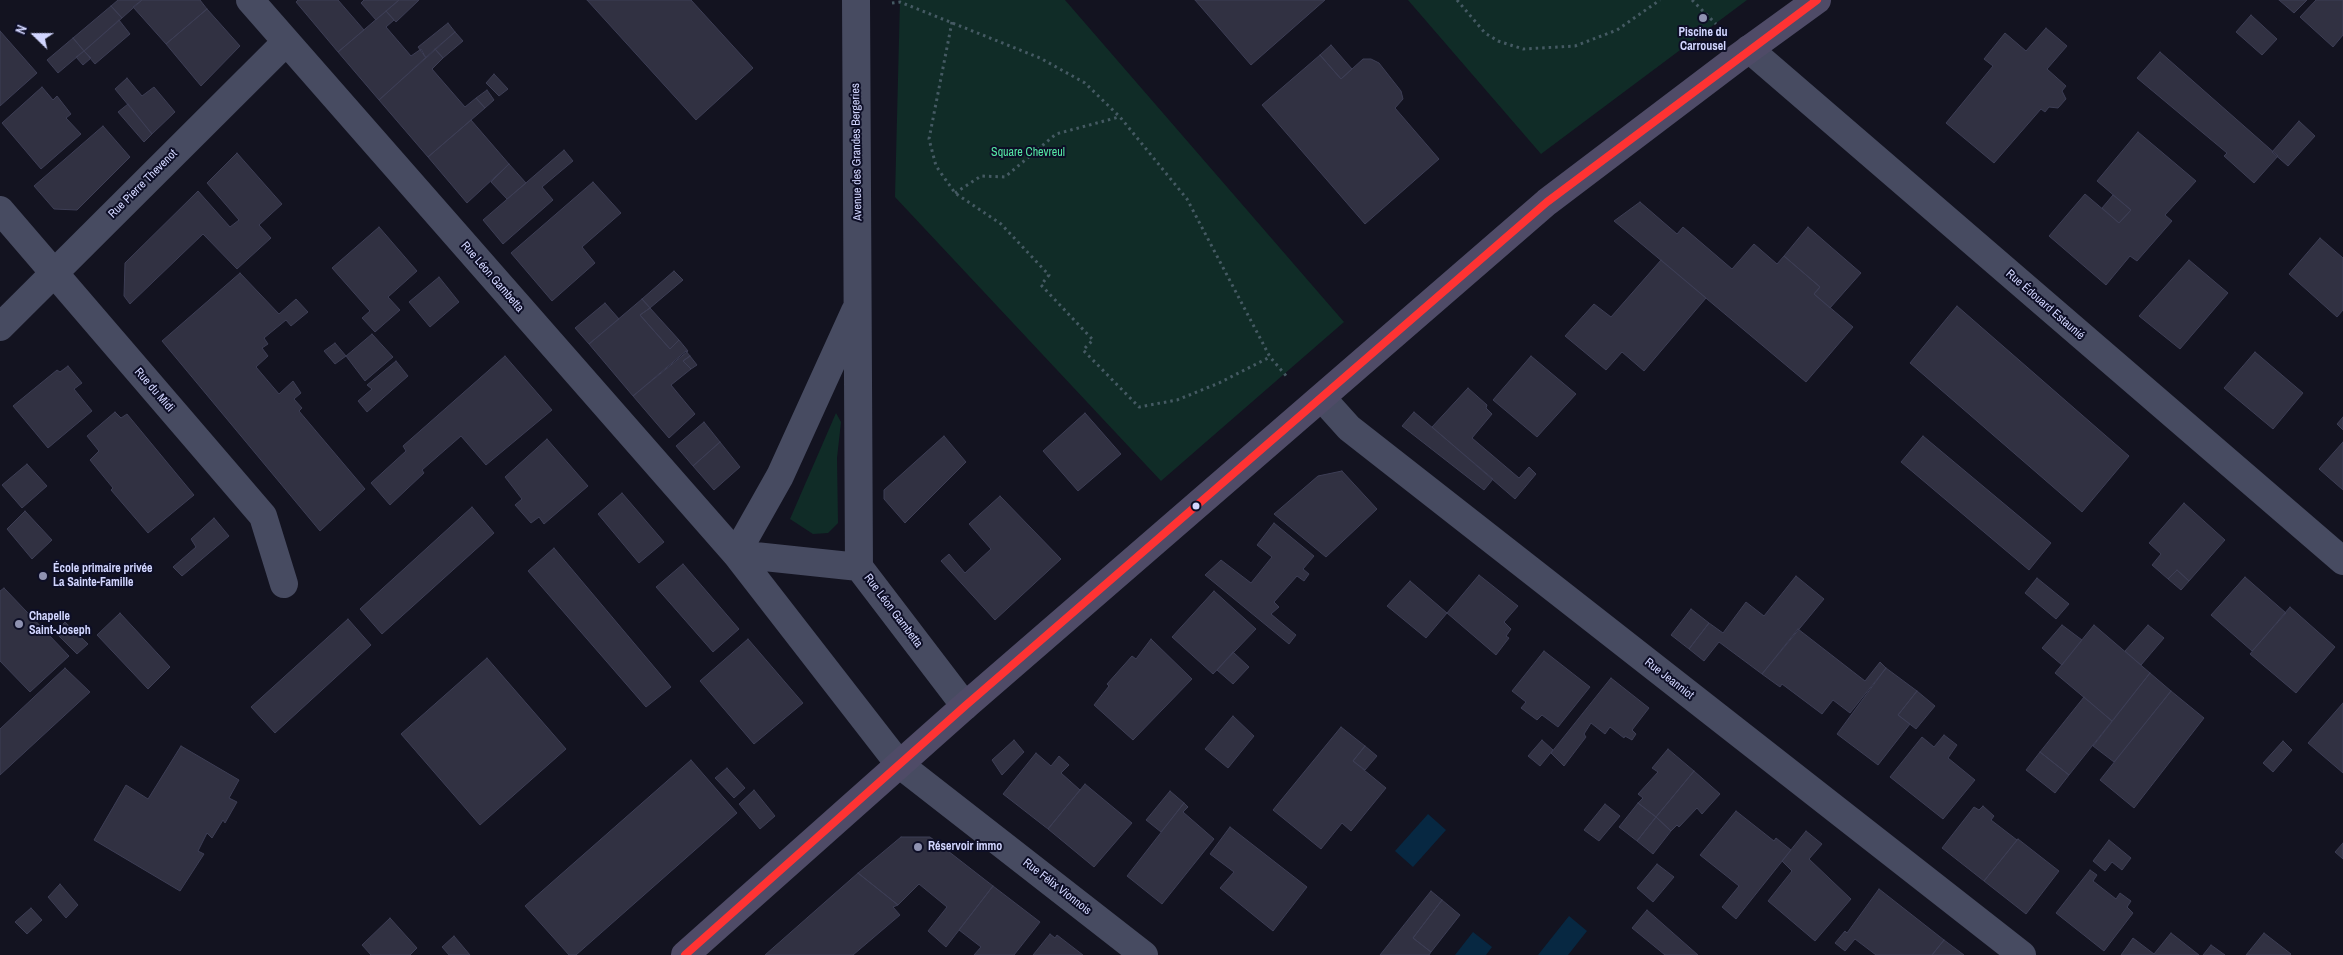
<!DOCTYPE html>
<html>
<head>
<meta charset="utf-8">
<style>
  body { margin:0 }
  #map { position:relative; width:2343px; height:955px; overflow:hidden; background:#131320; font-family:"Archivo Narrow",sans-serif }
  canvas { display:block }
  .north { position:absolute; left:10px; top:10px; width:50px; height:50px; -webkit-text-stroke:4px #0d0e26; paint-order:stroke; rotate:292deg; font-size:14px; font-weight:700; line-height:20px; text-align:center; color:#d2d6ff }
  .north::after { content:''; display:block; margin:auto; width:18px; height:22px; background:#d2d6ff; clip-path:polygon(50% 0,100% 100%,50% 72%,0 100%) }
</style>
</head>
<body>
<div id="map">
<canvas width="2343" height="955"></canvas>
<div class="north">N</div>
</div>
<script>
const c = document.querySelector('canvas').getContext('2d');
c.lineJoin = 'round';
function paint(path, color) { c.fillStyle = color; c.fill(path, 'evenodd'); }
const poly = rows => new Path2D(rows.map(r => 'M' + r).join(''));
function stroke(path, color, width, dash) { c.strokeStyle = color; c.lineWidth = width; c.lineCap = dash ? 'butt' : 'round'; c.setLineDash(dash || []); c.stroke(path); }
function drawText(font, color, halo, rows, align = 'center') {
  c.font = font + ' "Archivo Narrow",sans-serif'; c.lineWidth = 4; c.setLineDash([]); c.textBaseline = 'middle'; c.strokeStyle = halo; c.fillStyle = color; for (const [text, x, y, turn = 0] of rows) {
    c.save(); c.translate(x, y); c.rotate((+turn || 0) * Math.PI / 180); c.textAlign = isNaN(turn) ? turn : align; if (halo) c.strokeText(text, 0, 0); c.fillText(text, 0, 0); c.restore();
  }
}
paint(poly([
  [900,0,1065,0,1344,322,1161,481,895,197],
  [1408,0,1747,0,1541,154],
  [836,413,841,422,837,458,838,523,828,533,813,534,790,519]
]), '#102c27');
paint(poly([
  [1428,814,1446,830,1413,867,1395,851],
  [1569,916,1587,931,1568,955,1538,955],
  [1473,932,1492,947,1486,955,1455,955]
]), '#072842');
const building = poly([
  [118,0,142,0,122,18,111,6,118,0],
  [142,0,200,0,207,9,166,44,133,7,142,0],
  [298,0,338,0,364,30,338,52,296,2,298,0],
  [364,0,399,0,376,20,361,3,364,0],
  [399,0,419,0,396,22,386,11,399,0],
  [587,0,691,0,753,68,696,120,587,0],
  [1195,0,1325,0,1251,65,1195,0],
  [2279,0,2307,0,2294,13,2279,0],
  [2316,0,2343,0,2343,35,2333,47,2300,17,2316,0],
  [111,6,122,18,84,51,73,38,111,6],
  [207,9,240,46,201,86,166,44,207,9],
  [386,11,394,20,386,27,411,56,421,49,426,58,379,100,338,52,386,11],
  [2251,15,2277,39,2262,55,2236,32,2251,15],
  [119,20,130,34,95,64,84,51,119,20],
  [448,23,455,32,426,58,418,47,448,23],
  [2046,28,2067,46,2047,69,2066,86,2062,91,2066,99,2058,108,2049,107,2045,112,2041,109,1994,163,1946,123,1993,66,1984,59,2005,33,2026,51,2046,28],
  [0,31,37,73,0,106,0,31],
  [455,32,463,41,443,58,435,49,455,32],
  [73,38,84,51,58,73,47,60,73,38],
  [1331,45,1352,69,1341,79,1320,55,1331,45],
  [435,49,443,58,432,69,465,107,476,98,485,108,428,157,379,100,435,49],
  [84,51,91,58,83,65,76,57,84,51],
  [2160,52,2278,156,2254,183,2224,156,2227,153,2137,78,2160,52],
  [1320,55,1341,79,1363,59,1371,59,1379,63,1401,91,1403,99,1395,108,1439,159,1365,224,1262,105,1320,55],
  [494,74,508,89,499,96,486,83,494,74],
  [127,78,142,96,154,87,175,112,152,134,115,89,127,78],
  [42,87,53,100,57,96,71,114,66,118,81,134,41,169,2,123,42,87],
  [487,90,494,100,485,108,476,98,487,90],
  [128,104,152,134,144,142,118,112,128,104],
  [471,120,509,164,467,203,428,157,471,120],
  [2299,121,2315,136,2288,166,2272,152,2299,121],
  [103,126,130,157,77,210,54,209,34,186,103,126],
  [2138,132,2196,181,2165,215,2172,221,2137,261,2130,256,2106,285,2049,236,2085,194,2119,223,2131,210,2097,181,2138,132],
  [564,150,573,161,542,187,553,200,503,244,483,220,564,150],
  [237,153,282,204,259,225,271,238,237,269,203,234,130,304,124,296,125,263,198,191,230,227,239,220,207,183,237,153],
  [509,164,526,183,507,199,491,182,509,164],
  [593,182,621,213,582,247,595,263,552,301,511,253,593,182],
  [2113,195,2131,210,2119,223,2102,208,2113,195],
  [1640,202,1677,234,1683,227,1732,269,1754,244,1777,264,1784,256,1820,287,1814,294,1853,327,1806,382,1614,221,1640,202],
  [379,227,417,271,388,297,400,310,375,332,362,318,370,311,332,268,379,227],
  [1808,227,1861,273,1830,308,1814,294,1820,287,1784,256,1808,227],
  [2320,238,2343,258,2343,310,2337,317,2289,274,2320,238],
  [1661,260,1706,298,1644,371,1622,352,1606,370,1565,336,1594,304,1611,317,1661,260],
  [2189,260,2228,293,2180,349,2139,316,2189,260],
  [674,271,683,280,650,308,642,299,674,271],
  [240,273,279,314,296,299,308,312,291,326,286,320,264,338,268,344,262,348,268,356,256,367,279,394,293,381,301,393,294,399,302,408,299,411,365,489,320,531,162,341,240,273],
  [439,277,459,302,430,327,409,302,439,277],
  [642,299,650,308,640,315,670,349,679,340,688,351,633,396,589,344,642,299],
  [605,303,619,319,589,344,575,328,605,303],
  [1957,306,2129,456,2082,512,1910,363,1957,306],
  [650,308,679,340,670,349,640,315,650,308],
  [372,334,393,357,365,381,346,356,372,334],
  [335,343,346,356,335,364,324,351,335,343],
  [686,351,690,356,683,361,691,369,671,385,695,414,669,438,633,396,686,351],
  [2255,352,2303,393,2273,429,2224,388,2255,352],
  [505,356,552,410,486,465,461,436,422,470,424,473,390,505,371,483,406,451,403,446,505,356],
  [690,356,697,365,691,369,683,361,690,356],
  [1531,356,1576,394,1537,437,1493,400,1531,356],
  [396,361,408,376,367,412,358,401,372,389,367,385,396,361],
  [68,366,82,383,74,389,92,411,48,448,13,406,57,370,60,372,68,366],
  [1468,388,1487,405,1486,408,1492,414,1472,438,1519,478,1529,467,1536,474,1515,499,1432,427,1468,388],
  [115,412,121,418,127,414,194,495,148,533,111,490,113,488,90,460,99,451,87,436,115,412],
  [1414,412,1493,479,1484,490,1402,426,1414,412],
  [1085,413,1121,454,1078,491,1043,451,1085,413],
  [2343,417,2343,430,2337,424,2343,417],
  [704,422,720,442,693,466,676,446,704,422],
  [944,436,966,462,905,523,884,499,884,490,944,436],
  [1923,436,2051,543,2029,570,1901,462,1923,436],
  [547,439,588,486,544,524,539,517,531,523,515,505,522,499,505,477,547,439],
  [720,442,740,467,714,490,693,466,720,442],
  [2343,442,2343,490,2319,469,2343,442],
  [27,464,47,486,22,508,2,485,27,464],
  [1342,471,1377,509,1326,557,1274,514,1318,476,1342,471],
  [622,493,664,542,639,563,598,514,622,493],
  [1000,496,1061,559,995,620,941,561,949,554,965,573,991,549,969,524,1000,496],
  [2184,503,2225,540,2189,581,2177,570,2168,579,2152,565,2161,554,2149,543,2184,503],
  [472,507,494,533,382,634,360,609,472,507],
  [25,511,52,540,32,559,7,529,25,511],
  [214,518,229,536,182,576,173,567,196,547,191,539,214,518],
  [1274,523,1314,556,1303,569,1309,574,1304,581,1297,576,1274,602,1279,607,1271,614,1296,635,1289,644,1205,575,1221,560,1251,583,1272,557,1257,545,1274,523],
  [554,548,671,687,646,707,528,571,554,548],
  [683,564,739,629,713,652,656,587,683,564],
  [2177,570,2189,581,2181,590,2168,579,2177,570],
  [1479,575,1518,606,1504,622,1511,629,1506,636,1509,638,1496,655,1447,613,1479,575],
  [1796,576,1824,599,1762,674,1719,642,1704,661,1689,649,1709,623,1723,633,1746,602,1764,616,1796,576],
  [2245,577,2286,613,2252,651,2211,615,2245,577],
  [2037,578,2069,604,2056,619,2025,593,2037,578],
  [1410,581,1447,613,1426,638,1387,606,1410,581],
  [4,588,69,656,30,692,0,661,0,591,4,588],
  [1214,591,1256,629,1213,674,1172,637,1214,591],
  [2290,607,2335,647,2296,693,2250,654,2290,607],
  [1691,609,1709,623,1689,649,1671,635,1691,609],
  [120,613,170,667,148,689,97,635,120,613],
  [348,619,371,645,275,733,251,707,348,619],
  [65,622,88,644,77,654,55,632,65,622],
  [2062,625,2082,640,2062,665,2042,648,2062,625],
  [2094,625,2150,673,2112,721,2055,673,2094,625],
  [2148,625,2164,638,2141,665,2125,651,2148,625],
  [1798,629,1865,681,1880,662,1886,668,1850,713,1833,700,1822,714,1782,684,1780,687,1762,674,1798,629],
  [748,639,803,703,754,744,700,681,748,639],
  [1151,639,1192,679,1133,740,1094,705,1109,686,1107,684,1132,656,1136,659,1151,639],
  [1544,651,1590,687,1558,727,1542,715,1537,720,1521,708,1526,702,1512,691,1544,651],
  [1233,652,1249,667,1233,684,1217,670,1233,652],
  [487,658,566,749,480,825,401,734,487,658],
  [65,668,90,692,0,775,0,729,65,668],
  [1886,668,1917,691,1898,715,1910,724,1878,765,1837,734,1886,668],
  [2150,673,2171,691,2114,762,2093,746,2150,673],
  [1611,678,1649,708,1632,730,1636,734,1632,740,1625,736,1624,738,1610,727,1605,734,1591,723,1584,734,1586,737,1564,766,1551,753,1611,678],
  [1917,691,1935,706,1916,729,1898,715,1917,691],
  [2171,691,2204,718,2134,808,2100,780,2171,691],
  [2084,697,2112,721,2069,775,2040,752,2084,697],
  [2343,703,2343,773,2308,743,2343,703],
  [1233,716,1254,736,1228,768,1205,749,1233,716],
  [1341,727,1365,746,1353,761,1386,788,1351,831,1342,823,1321,849,1273,810,1341,727],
  [1944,735,1957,745,1948,758,1975,780,1943,819,1890,777,1922,737,1934,747,1944,735],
  [1014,740,1024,752,1002,775,992,760,1014,740],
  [1542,740,1553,750,1540,766,1528,756,1542,740],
  [2283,741,2292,750,2273,772,2263,763,2283,741],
  [181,746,239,780,229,798,237,802,225,823,223,820,212,838,207,833,198,851,204,854,180,891,94,840,126,785,148,799,181,746],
  [1365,746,1377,756,1365,770,1353,761,1365,746],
  [1668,749,1694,771,1656,817,1638,803,1643,798,1638,794,1658,772,1652,768,1668,749],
  [2040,752,2069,775,2055,793,2026,770,2040,752],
  [1036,753,1051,766,1059,756,1069,765,1061,773,1080,790,1048,829,1003,794,1036,753],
  [691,760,737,813,576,955,569,955,525,906,691,760],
  [727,768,745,788,734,798,715,778,727,768],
  [1694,771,1720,794,1702,814,1697,808,1679,827,1677,825,1671,831,1656,817,1694,771],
  [1085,784,1132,823,1094,867,1048,829,1085,784],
  [754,790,775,816,760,829,739,804,754,790],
  [1170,791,1184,803,1161,832,1146,820,1170,791],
  [1184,803,1188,807,1183,812,1214,839,1162,904,1127,876,1184,803],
  [1638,803,1656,817,1637,841,1619,827,1638,803],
  [1605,804,1620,816,1599,841,1584,830,1605,804],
  [1983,806,1994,816,1991,820,2017,840,1984,881,1942,848,1974,807,1979,810,1983,806],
  [1736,811,1774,841,1776,838,1791,850,1736,919,1722,907,1739,886,1700,855,1736,811],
  [1656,817,1671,831,1653,854,1637,841,1656,817],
  [1230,827,1307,887,1273,931,1220,888,1234,872,1210,854,1230,827],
  [1806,831,1822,844,1809,859,1851,899,1815,941,1768,901,1792,871,1782,861,1806,831],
  [901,837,930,837,993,886,946,947,928,931,947,907,919,884,898,905,858,873,901,837],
  [2018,839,2059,871,2026,914,1984,881,2018,839],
  [2109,840,2131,858,2122,870,2112,862,2105,871,2093,861,2109,840],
  [2343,843,2343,859,2335,852,2343,843],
  [1657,864,1674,877,1653,902,1637,888,1657,864],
  [2090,870,2097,875,2093,881,2116,899,2120,893,2131,901,2127,907,2133,913,2104,951,2056,913,2090,870],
  [858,873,898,905,893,907,900,915,853,955,765,955,858,873],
  [60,884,78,905,66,918,48,897,60,884],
  [993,886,1040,922,1014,955,974,955,981,947,959,930,993,886],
  [1879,889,1944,940,1932,955,1876,955,1855,939,1845,951,1835,943,1845,931,1847,933,1879,889],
  [1431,891,1442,900,1413,938,1431,952,1429,955,1380,955,1431,891],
  [1442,900,1460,915,1431,952,1413,938,1442,900],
  [31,908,42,920,27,934,15,922,31,908],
  [1647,910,1698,955,1665,955,1632,928,1647,910],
  [390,918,417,948,410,955,371,955,362,945,390,918],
  [2171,933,2199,955,2121,955,2133,938,2154,954,2171,933],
  [2264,933,2291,954,2290,955,2246,955,2264,933],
  [1050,934,1055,938,1057,935,1083,955,1033,955,1050,934],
  [454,936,470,955,449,955,442,947,454,936],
  [1944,940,1964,955,1932,955,1944,940],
  [2211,945,2225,955,2203,955,2211,945]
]);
paint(building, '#313142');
stroke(building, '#3d3e55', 1);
stroke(poly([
  [1457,0,1485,33,1498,41,1523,49,1575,46,1617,30,1660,0],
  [1692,0,1716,24],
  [892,3,900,2,1040,58,1085,83,1120,117,1187,199,1270,357,1288,378],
  [952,22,929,139,936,166,955,193,1001,224,1049,275,1041,285,1093,340,1083,350,1139,407,1177,400,1219,383,1270,357],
  [955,193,981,176,1005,177,1056,134,1119,117]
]), '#455a63', 3, [2.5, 4]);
stroke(poly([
  [250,0,736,554,899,764,1144,955],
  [856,0,859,567],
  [1749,49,2343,561],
  [0,210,263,516,284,584],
  [0,327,286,42],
  [1322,398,1349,428,2022,955],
  [736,554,859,567,965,706],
  [736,554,780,476,855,311]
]), '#474b61', 28);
stroke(poly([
  [685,955,965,706,1547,202,1737,58,1817,0]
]), '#4f4b67', 28);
stroke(poly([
  [685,955,965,706,1547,202,1817,0]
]), '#f33', 8);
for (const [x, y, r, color] of [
  [1703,18,5,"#8f92b1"],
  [1196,506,4.5,"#d2d6ff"],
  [43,576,5,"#8f92b1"],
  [19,624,5,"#8f92b1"],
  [918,847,5,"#8f92b1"]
]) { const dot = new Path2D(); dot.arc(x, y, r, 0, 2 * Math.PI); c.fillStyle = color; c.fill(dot); stroke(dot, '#0d0e26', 2); }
drawText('bold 12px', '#d2d6ff', '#0d0e26', [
  ["Piscine du",1703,33,"center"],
  ["Carrousel",1703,47,"center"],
  ["École primaire privée",53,569],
  ["La Sainte-Famille",53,583],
  ["Chapelle",29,617],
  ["Saint-Joseph",29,631],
  ["Réservoir immo",928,847]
], 'left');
drawText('12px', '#d2d6ff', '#0d0e26', [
  ["Avenue des Grandes Bergeries",857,152,-91],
  ["Rue Pierre Thevenot",143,184,-45],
  ["Rue Léon Gambetta",492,277,49],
  ["Rue Édouard Estaunié",2045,305,41],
  ["Rue du Midi",154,390,49],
  ["Rue Léon Gambetta",893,611,53],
  ["Rue Jeanniot",1669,679,38],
  ["Rue Félix Vionnois",1057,887,38]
]);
drawText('12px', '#55e8a5', '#0d0e26', [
  ["Square Chevreul",1028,153]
]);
</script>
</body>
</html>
